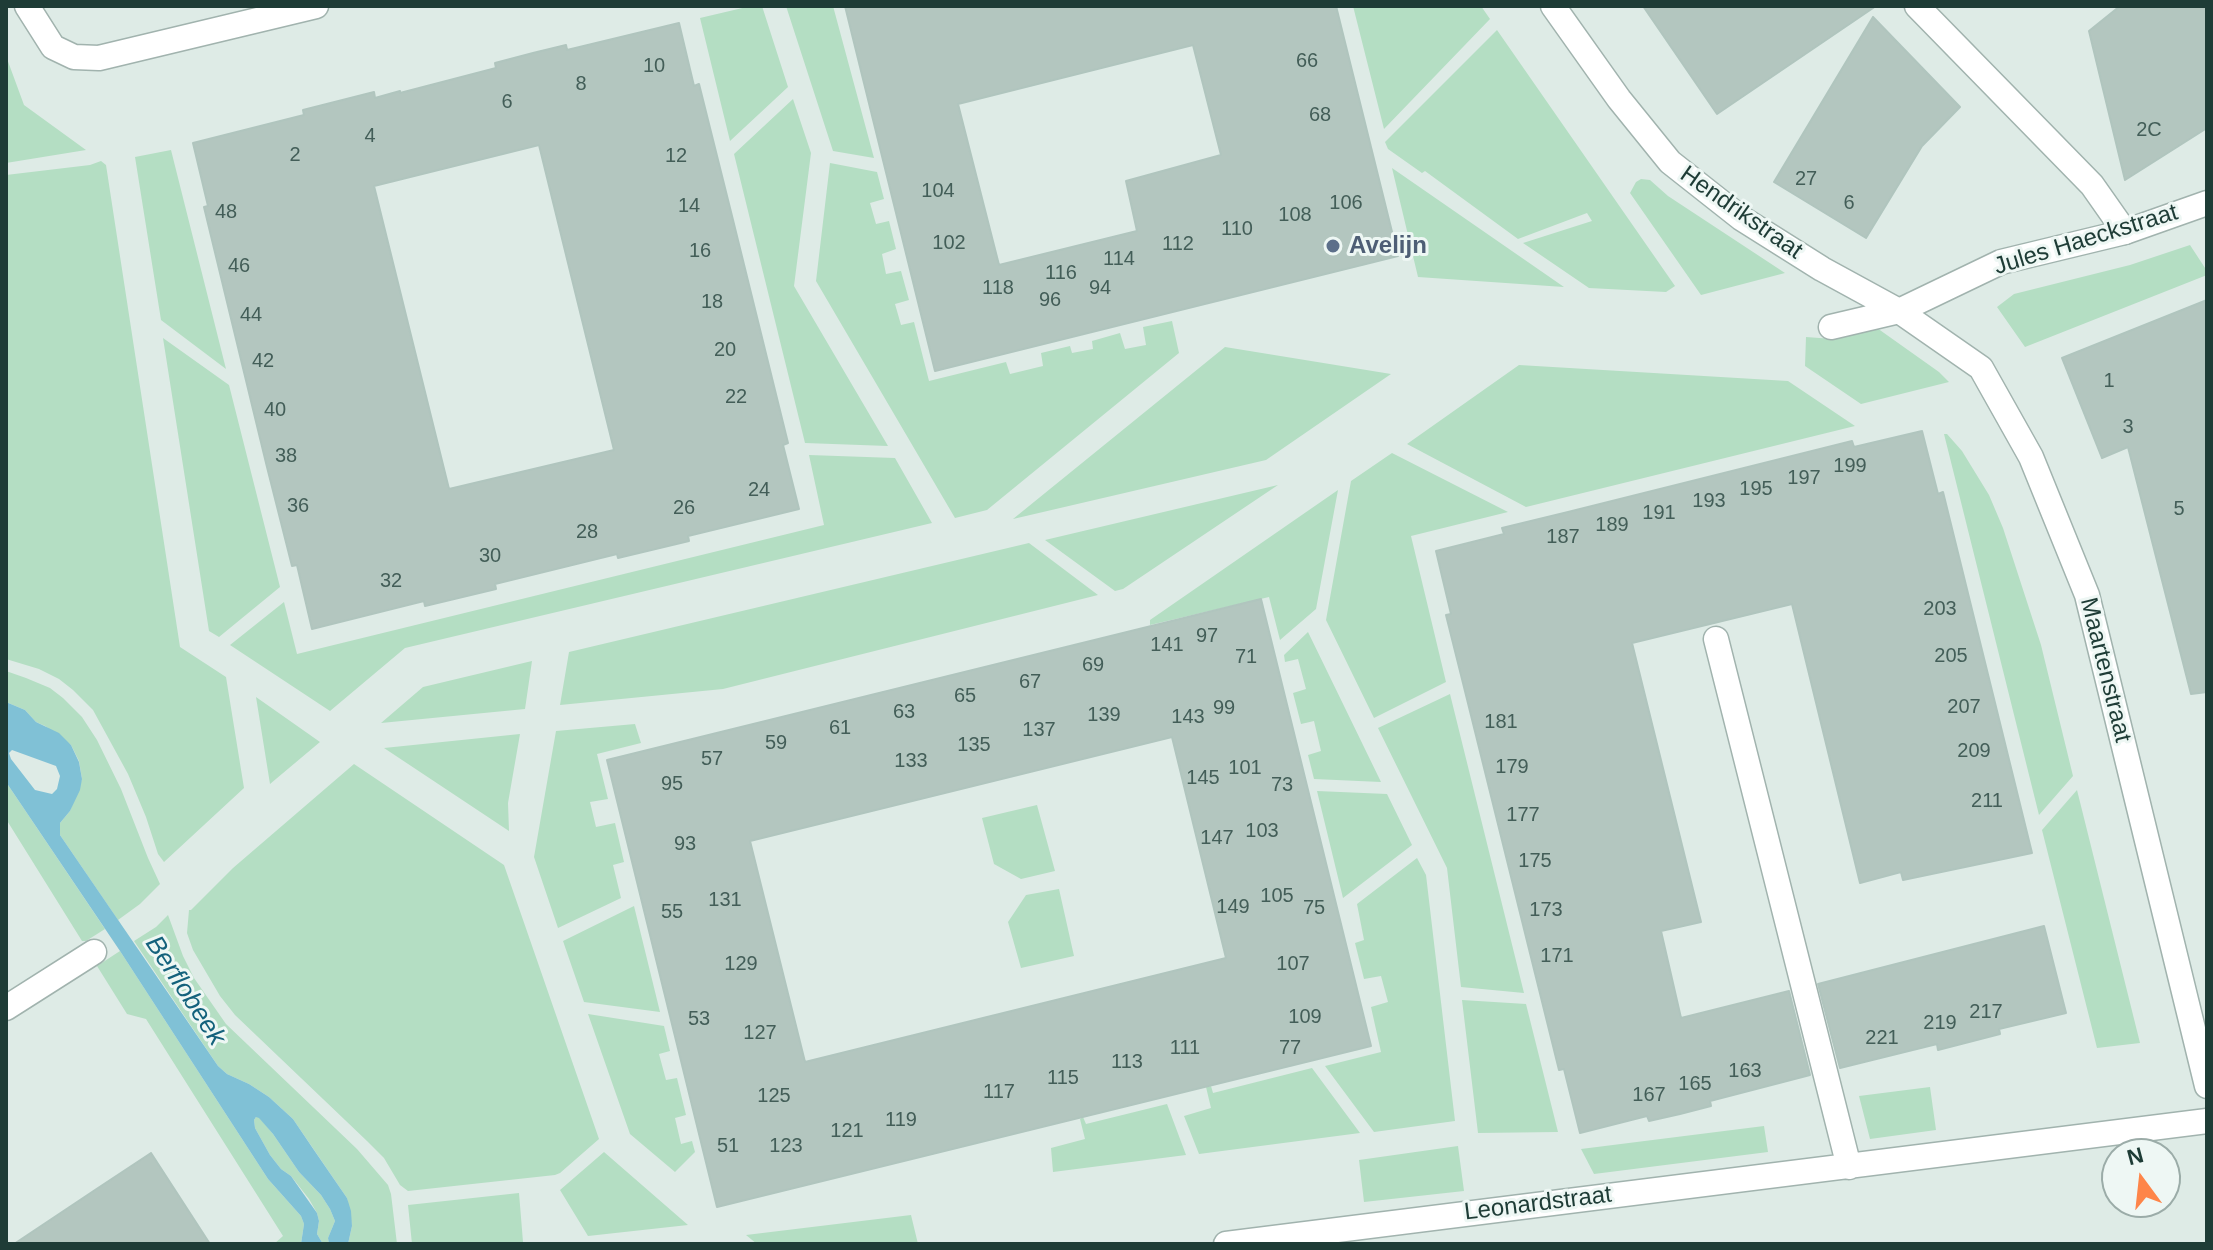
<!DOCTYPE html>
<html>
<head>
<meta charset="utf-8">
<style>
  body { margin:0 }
  #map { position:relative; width:2213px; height:1250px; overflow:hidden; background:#deebe6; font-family:Arial,sans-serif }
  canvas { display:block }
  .frame { position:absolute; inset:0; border:8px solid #1e3c36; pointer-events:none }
  .north { position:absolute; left:2101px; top:1138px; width:80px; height:80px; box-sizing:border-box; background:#eef7f4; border:2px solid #9baca8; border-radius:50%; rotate:345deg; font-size:22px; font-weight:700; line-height:32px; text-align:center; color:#1e3c36 }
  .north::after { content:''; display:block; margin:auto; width:28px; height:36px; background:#fe8549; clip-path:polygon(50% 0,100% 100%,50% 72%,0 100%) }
</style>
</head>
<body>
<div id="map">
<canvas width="2213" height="1250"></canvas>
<div class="frame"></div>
<div class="north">N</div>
</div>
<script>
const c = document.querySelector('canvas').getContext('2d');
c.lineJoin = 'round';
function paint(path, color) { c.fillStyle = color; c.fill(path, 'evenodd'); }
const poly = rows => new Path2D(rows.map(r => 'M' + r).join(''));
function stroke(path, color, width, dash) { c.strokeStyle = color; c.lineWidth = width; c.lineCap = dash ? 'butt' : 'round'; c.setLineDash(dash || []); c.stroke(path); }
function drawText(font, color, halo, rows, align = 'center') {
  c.font = font + ' Arial,sans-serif'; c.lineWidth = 6; c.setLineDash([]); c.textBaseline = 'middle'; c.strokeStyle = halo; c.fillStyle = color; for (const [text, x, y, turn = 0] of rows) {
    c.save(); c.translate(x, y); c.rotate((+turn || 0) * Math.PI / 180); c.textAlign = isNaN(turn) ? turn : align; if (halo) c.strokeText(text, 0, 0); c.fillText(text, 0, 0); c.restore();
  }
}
paint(poly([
  [751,6,762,6,788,87,730,141,700,18],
  [786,6,833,6,874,158,833,151],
  [1353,6,1481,6,1490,19,1384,129],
  [1497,30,1675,286,1666,292,1589,288,1523,243,1592,221,1587,213,1518,239,1425,171,1422,173,1388,149,1385,142],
  [6,56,24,105,86,150,6,163],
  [793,99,811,153,794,286,888,446,805,443,734,154],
  [171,150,226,369,161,320,135,157],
  [101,161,106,165,180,647,226,677,244,788,164,862,158,854,146,817,128,774,93,710,73,690,59,679,39,669,6,659,6,175,90,165],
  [830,163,877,172,884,199,870,203,876,224,889,221,896,249,882,254,886,274,901,271,909,300,895,304,901,325,914,322,929,381,1006,362,1010,374,1043,366,1041,353,1070,346,1072,353,1093,349,1092,341,1120,333,1125,349,1146,345,1143,327,1172,321,1179,353,987,510,955,518,816,281],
  [1392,168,1564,287,1418,277],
  [1641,179,1650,180,1668,196,1785,273,1701,295,1630,193,1636,182],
  [2190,245,2207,271,2207,275,2025,347,1997,307,2014,294,2130,265],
  [1877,328,1939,372,1949,382,1861,404,1805,366,1806,337,1833,339],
  [163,338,229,385,280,587,219,637,209,631],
  [1225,347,1391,374,1266,460,1013,519],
  [1519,365,1788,381,1855,426,1526,507,1407,444],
  [1944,434,1947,434,1962,451,1989,495,2003,528,2041,645,2073,776,2039,815],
  [1392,453,1508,512,1411,536,1446,682,1374,718,1326,620,1351,481],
  [809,455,895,458,932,523,405,648,330,711,230,645,284,602,297,654,824,525],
  [1278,485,1123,589,1115,591,1045,540],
  [1338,490,1316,609,1280,640,1269,597,1150,625,1150,620],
  [1029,543,1098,595,723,689,560,705,569,652],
  [1308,632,1381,782,1314,779,1308,755,1321,751,1314,721,1301,724,1293,693,1306,689,1298,659,1285,662,1284,655],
  [532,661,525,709,381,723,423,687],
  [6,671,26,678,50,688,63,698,82,717,97,740,121,789,148,858,160,884,140,904,118,920,60,835,59,829,60,823,70,811,82,779,79,761,71,745,45,726,36,722,25,710,6,702],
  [1450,694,1524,993,1461,987,1447,868,1378,728],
  [256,697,320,742,270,784],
  [635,724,641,743,597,754,608,799,590,802,596,827,615,823,624,862,613,865,621,898,558,928,534,857,556,731],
  [520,734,508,803,509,831,384,748],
  [354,764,504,865,599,1139,560,1173,555,1175,408,1191,400,1185,384,1158,367,1141,235,1015,220,996,193,950,187,933,189,910,191,910,233,868],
  [6,782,105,929,86,941,82,941,6,819],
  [2077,790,2140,1043,2097,1048,2042,830],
  [1317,791,1387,794,1412,845,1343,898],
  [1037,805,1055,871,1021,879,994,864,982,818],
  [1417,858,1426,875,1455,1121,1374,1132,1325,1066,1381,1052,1371,1007,1388,1002,1381,976,1364,979,1355,943,1364,940,1357,904],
  [1059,889,1074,956,1021,968,1008,922,1026,895],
  [634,906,660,1012,584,1002,563,941],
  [168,915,183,956,194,978,226,1024,357,1149,388,1185,391,1194,397,1244,348,1244,352,1226,347,1198,293,1119,269,1097,249,1084,227,1074,218,1066,134,941,156,927],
  [120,951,268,1179,301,1216,304,1224,301,1244,274,1244,283,1236,146,1019,127,1014,97,966],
  [1462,1000,1526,1004,1558,1132,1478,1133],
  [588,1014,664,1026,670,1051,659,1054,666,1080,677,1078,686,1115,675,1118,681,1144,692,1141,695,1152,675,1172,630,1134],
  [1312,1068,1360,1133,1199,1154,1184,1116,1211,1108,1206,1087,1211,1086,1213,1093],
  [1930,1087,1936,1130,1870,1139,1859,1096],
  [1167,1104,1186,1155,1053,1172,1051,1148,1085,1139,1080,1119,1083,1117,1086,1124],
  [256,1117,259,1117,273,1134,299,1172,321,1195,330,1209,335,1221,328,1238,329,1244,323,1244,317,1234,319,1221,317,1213,309,1199,291,1176,281,1169,270,1155,255,1128,254,1120],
  [1764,1126,1768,1152,1594,1174,1581,1149],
  [1458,1146,1464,1191,1364,1202,1359,1160],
  [604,1152,688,1225,588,1236,560,1190],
  [519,1193,523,1242,504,1244,412,1244,408,1205],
  [911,1215,918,1244,757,1244,746,1235]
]), '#b4dec3');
paint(poly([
  [6,702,25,710,36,722,59,733,71,745,79,762,82,779,80,790,70,811,60,823,60,835,218,1066,227,1074,249,1084,269,1097,293,1119,314,1150,347,1198,351,1211,352,1226,348,1244,329,1244,328,1238,335,1221,330,1209,321,1195,299,1172,273,1134,259,1118,256,1117,254,1120,255,1128,270,1155,281,1169,291,1176,317,1213,319,1221,317,1234,323,1244,301,1244,304,1224,301,1216,268,1179,120,951,6,782],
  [12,750,56,766,60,776,57,789,52,794,35,790,11,759,9,753]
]), '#80c1d6');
const building = poly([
  [845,6,1336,6,1398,256,935,371,845,6],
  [1193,45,1221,155,1126,181,1137,231,999,265,958,104,1193,45],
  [1643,6,1876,6,1717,114,1643,6],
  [2120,6,2207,6,2207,128,2125,180,2089,31,2120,6],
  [1873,17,1960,107,1922,146,1866,238,1774,182,1873,17],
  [679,23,694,86,699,84,732,216,788,443,783,445,799,509,688,536,689,541,618,558,617,554,495,584,496,589,425,606,424,601,312,629,297,565,292,566,267,467,204,207,208,206,193,143,304,115,303,110,374,92,375,98,400,91,400,93,496,68,495,63,533,53,566,45,567,50,679,23],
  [539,145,614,450,449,489,374,186,539,145],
  [2207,300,2207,692,2191,694,2128,447,2102,458,2062,358,2207,300],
  [1922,431,1938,494,1943,492,2032,853,1903,880,1901,872,1860,883,1792,604,1632,643,1701,922,1661,931,1681,1018,1789,991,1810,1075,1710,1101,1711,1106,1680,1114,1649,1121,1647,1116,1580,1133,1564,1069,1559,1070,1461,675,1446,615,1451,614,1436,551,1504,534,1502,528,1568,512,1852,441,1854,447,1922,431],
  [1261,599,1371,1046,717,1207,607,760,1261,599],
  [1172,737,1226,958,805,1062,750,841,1172,737],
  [2044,926,2066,1013,1999,1029,2000,1034,1938,1050,1937,1044,1840,1068,1818,984,2044,926],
  [151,1153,210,1244,14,1244,95,1190,151,1153]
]);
paint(building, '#b3c6bf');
stroke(building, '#b0c5be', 2);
const lane = poly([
  [1917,6,2092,185,2125,232]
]);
const street = poly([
  [27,6,53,47,74,57,99,58,316,6],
  [1553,6,1619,99,1670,162,1741,218,1822,269,1899,311,1981,368,2031,457,2087,595,2207,1086],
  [1831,327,1899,311,2001,262,2125,232,2207,203],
  [1716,639,1849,1167],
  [6,1008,94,952],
  [1226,1244,2207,1121]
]);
stroke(lane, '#a1b3ae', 27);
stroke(street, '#a1b3ae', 27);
stroke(lane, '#fff', 24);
stroke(street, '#fff', 24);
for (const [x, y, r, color] of [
  [1333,246,8,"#5c6f8a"]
]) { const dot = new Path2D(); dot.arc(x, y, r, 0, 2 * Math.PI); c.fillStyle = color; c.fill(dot); stroke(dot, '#eef7f4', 3); }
drawText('20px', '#435e58', null, [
  ["66",1307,61],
  ["10",654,66],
  ["8",581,84],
  ["6",507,102],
  ["68",1320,115],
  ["2C",2149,130],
  ["4",370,136],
  ["2",295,155],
  ["12",676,156],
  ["27",1806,179],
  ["104",938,191],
  ["106",1346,203],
  ["6",1849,203],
  ["14",689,206],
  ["48",226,212],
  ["108",1295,215],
  ["110",1237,229],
  ["102",949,243],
  ["112",1178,244],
  ["16",700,251],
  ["114",1119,259],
  ["46",239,266],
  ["116",1061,273],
  ["118",998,288],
  ["94",1100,288],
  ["96",1050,300],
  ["18",712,302],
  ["44",251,315],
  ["20",725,350],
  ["42",263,361],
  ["1",2109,381],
  ["22",736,397],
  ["40",275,410],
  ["3",2128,427],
  ["38",286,456],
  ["199",1850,466],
  ["197",1804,478],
  ["195",1756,489],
  ["24",759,490],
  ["193",1709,501],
  ["36",298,506],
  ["26",684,508],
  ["5",2179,509],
  ["191",1659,513],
  ["189",1612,525],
  ["28",587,532],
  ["187",1563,537],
  ["30",490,556],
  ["32",391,581],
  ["203",1940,609],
  ["97",1207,636],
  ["141",1167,645],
  ["205",1951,656],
  ["71",1246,657],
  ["69",1093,665],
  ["67",1030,682],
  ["65",965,696],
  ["207",1964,707],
  ["99",1224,708],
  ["63",904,712],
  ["139",1104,715],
  ["143",1188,717],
  ["181",1501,722],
  ["61",840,728],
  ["137",1039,730],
  ["59",776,743],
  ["135",974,745],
  ["209",1974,751],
  ["57",712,759],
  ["133",911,761],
  ["179",1512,767],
  ["101",1245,768],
  ["145",1203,778],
  ["95",672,784],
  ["73",1282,785],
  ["211",1987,801],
  ["177",1523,815],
  ["103",1262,831],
  ["147",1217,838],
  ["93",685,844],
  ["175",1535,861],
  ["105",1277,896],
  ["131",725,900],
  ["149",1233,907],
  ["75",1314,908],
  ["173",1546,910],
  ["55",672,912],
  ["171",1557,956],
  ["129",741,964],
  ["107",1293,964],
  ["217",1986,1012],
  ["109",1305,1017],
  ["53",699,1019],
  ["219",1940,1023],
  ["127",760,1033],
  ["221",1882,1038],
  ["111",1185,1048],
  ["77",1290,1048],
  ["113",1127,1062],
  ["163",1745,1071],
  ["115",1063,1078],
  ["165",1695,1084],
  ["117",999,1092],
  ["167",1649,1095],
  ["125",774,1096],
  ["119",901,1120],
  ["121",847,1131],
  ["51",728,1146],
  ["123",786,1146]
]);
drawText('24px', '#1e3c36', '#eef7f4', [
  ["Hendrikstraat",1741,213,35],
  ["Jules Haeckstraat",2086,240,-17],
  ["Maartenstraat",2105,670,76],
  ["Leonardstraat",1538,1204,-7]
]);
drawText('bold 24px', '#4e5e75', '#eef7f4', [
  ["Avelijn",1349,246]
], 'left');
drawText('italic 26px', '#14627c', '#eef7f4', [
  ["Berflobeek",185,991,57]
]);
</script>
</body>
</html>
